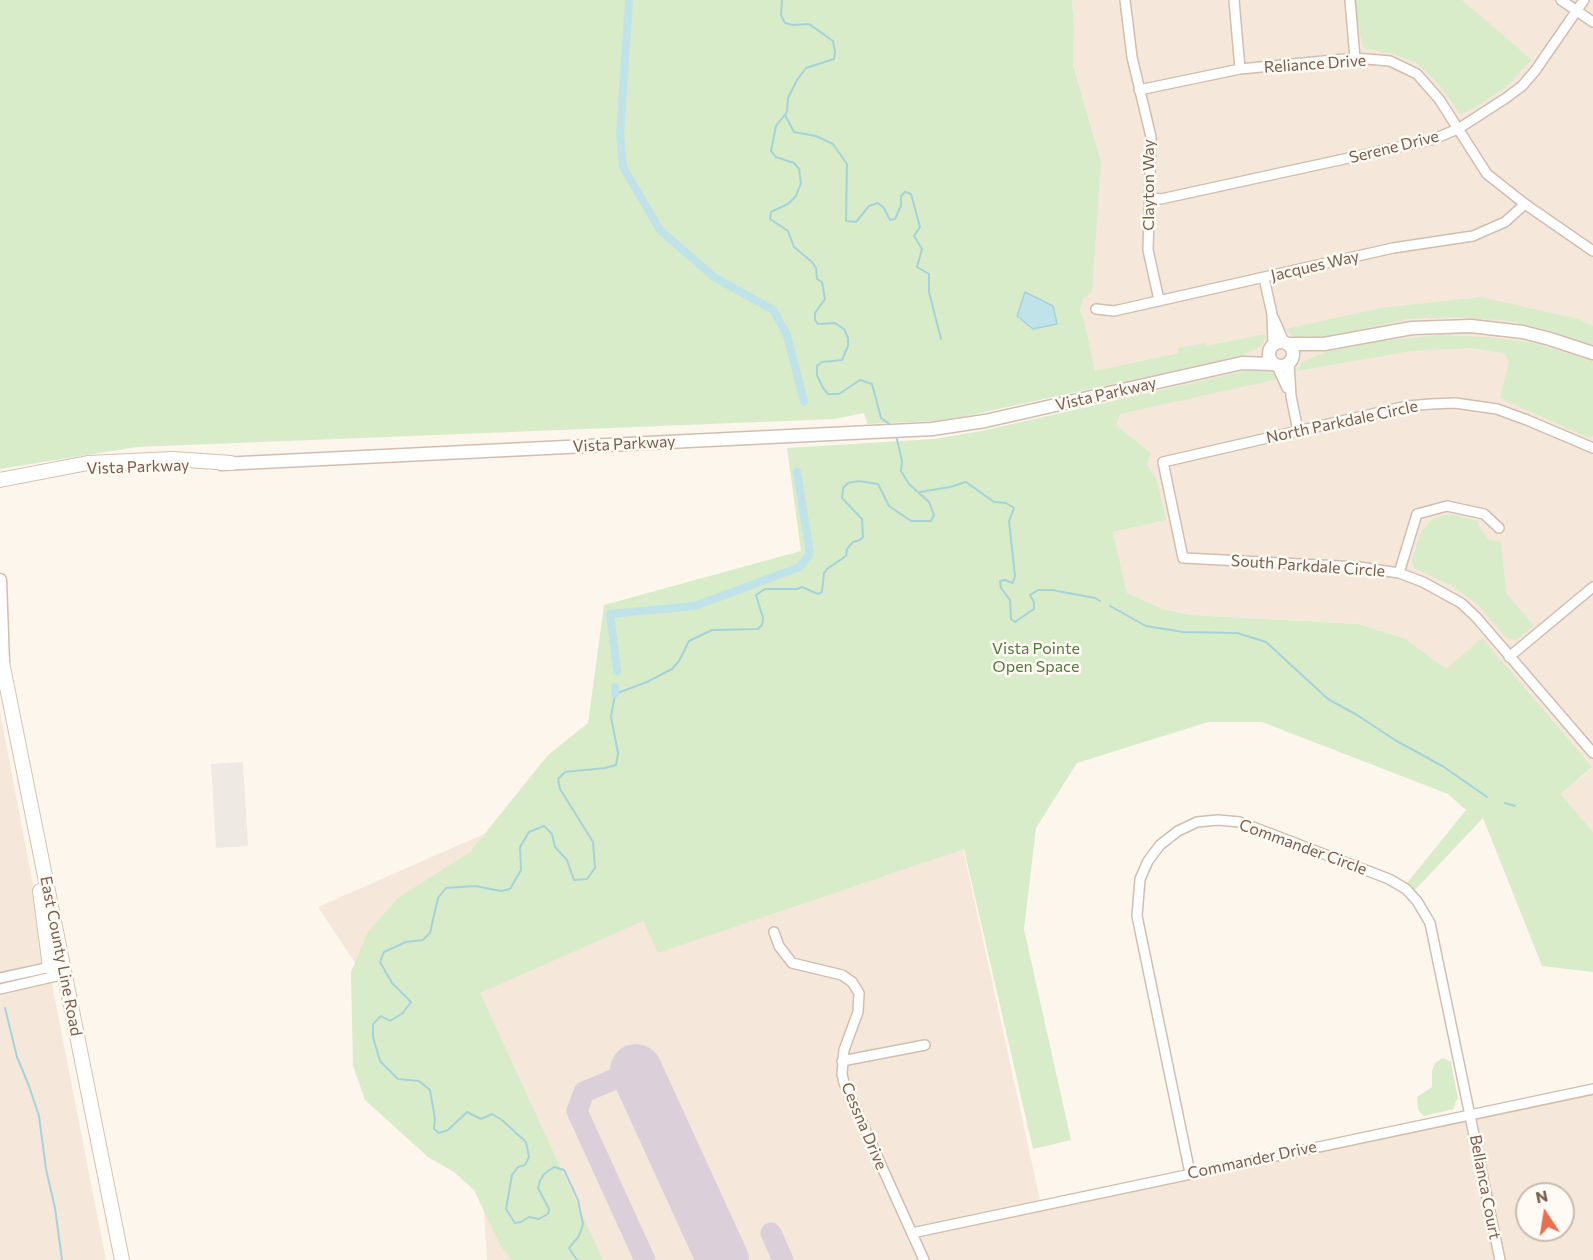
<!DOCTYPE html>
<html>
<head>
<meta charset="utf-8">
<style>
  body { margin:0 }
  #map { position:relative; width:1593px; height:1260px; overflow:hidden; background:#fdf6ec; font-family:Commissioner,sans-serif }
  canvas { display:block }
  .north { position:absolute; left:1515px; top:1182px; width:60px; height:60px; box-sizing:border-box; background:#fffaf3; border:2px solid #cabbb1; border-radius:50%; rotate:348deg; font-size:16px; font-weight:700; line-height:24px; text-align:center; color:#7a5c4d }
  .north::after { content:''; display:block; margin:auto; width:21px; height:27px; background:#e76f51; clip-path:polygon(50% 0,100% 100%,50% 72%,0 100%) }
</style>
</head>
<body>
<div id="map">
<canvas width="1593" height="1260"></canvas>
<div class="north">N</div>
</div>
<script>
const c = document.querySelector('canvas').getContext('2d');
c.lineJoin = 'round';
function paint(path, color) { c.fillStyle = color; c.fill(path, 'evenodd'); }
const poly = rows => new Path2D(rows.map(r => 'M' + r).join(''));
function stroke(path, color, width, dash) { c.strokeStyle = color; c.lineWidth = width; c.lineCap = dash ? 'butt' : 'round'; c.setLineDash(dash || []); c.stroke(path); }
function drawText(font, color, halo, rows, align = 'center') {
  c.font = font + ' Commissioner,sans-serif'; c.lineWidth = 5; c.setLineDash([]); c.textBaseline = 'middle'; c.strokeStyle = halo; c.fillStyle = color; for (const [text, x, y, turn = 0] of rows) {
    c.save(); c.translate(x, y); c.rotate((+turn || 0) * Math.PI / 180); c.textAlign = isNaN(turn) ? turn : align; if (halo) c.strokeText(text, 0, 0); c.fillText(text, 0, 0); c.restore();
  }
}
paint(poly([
  [1072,0,1593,0,1593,832,1561,794,1592,768,1446,669,1406,639,1359,624,1191,615,1163,609,1127,593,1113,532,1165,520,1157,480,1147,465,1151,453,1116,425,1104,386,1095,371,1084,319,1080,311,1083,299,1087,295,1101,161,1073,65,1074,28],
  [918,643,1042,1209,1593,1094,1593,1260,487,1260,480,1152,318,907],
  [1527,1194,1563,1194,1563,1230,1527,1230],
  [0,712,43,938,106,1260,0,1260]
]), '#f5e8da');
paint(poly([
  [243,762,248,846,216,848,211,764]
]), '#efe9e4');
paint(poly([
  [0,0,1072,0,1074,28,1073,65,1101,161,1092,292,1083,299,1080,311,1084,319,1095,371,1179,353,1178,348,1205,343,1206,346,1266,334,1264,342,1259,348,1245,353,1245,355,962,417,935,421,867,424,864,413,835,419,137,447,0,469],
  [1353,0,1462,0,1532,60,1506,87,1473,109,1460,114,1440,86,1418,64,1393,54,1363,48],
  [1481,297,1578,319,1593,326,1593,345,1540,328,1510,321,1455,317,1408,319,1315,339,1314,337,1303,340,1293,337,1286,329,1381,308],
  [1440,335,1487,337,1532,343,1593,361,1593,435,1591,439,1500,398,1509,362,1504,353,1472,348,1411,351,1297,371,1302,362,1326,352,1383,341],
  [1259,368,1271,371,1278,379,1120,414,1116,425,1151,453,1147,465,1157,480,1166,520,1113,532,1127,593,1163,609,1191,615,1359,624,1406,639,1446,669,1482,638,1592,767,1561,794,1593,832,1593,972,1542,966,1483,818,1414,891,1407,883,1466,810,1448,794,1262,722,1208,722,1077,763,1036,828,1024,929,1071,1140,1033,1149,964,849,658,953,643,921,480,993,603,1260,512,1260,500,1245,474,1190,454,1172,428,1157,365,1100,353,1066,351,972,368,932,398,898,470,852,548,755,588,723,604,605,801,551,787,448,934,439,981,431],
  [1450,514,1478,521,1480,528,1489,540,1501,542,1506,593,1534,626,1516,640,1506,638,1478,605,1452,586,1414,568,1412,559,1421,532,1433,519],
  [1443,1058,1451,1062,1458,1098,1455,1103,1454,1109,1424,1116,1418,1110,1417,1097,1432,1087,1432,1071,1435,1063]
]), '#d8ecc9');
const water = poly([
  [1025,292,1053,306,1057,324,1033,329,1017,316,1025,292]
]);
paint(water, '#bfe3e8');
stroke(water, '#a5d3da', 1.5);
stroke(poly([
  [782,0,781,15,785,23,793,25,809,24,833,41,835,52,834,59,806,68,797,80,788,98,787,112,776,126,771,151,776,157,794,163,799,169,801,183,796,196,788,204,771,212,770,219,788,231,794,247,812,262,816,268,817,279,822,282,825,299,815,313,815,320,818,324,835,323,844,329,848,338,848,346,842,360,822,362,817,366,817,375,823,388,828,394,839,394,860,380,872,384,881,418,893,427],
  [785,115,794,132,816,136,833,144,847,164,846,221,856,222,869,206,878,203,884,208,890,220,895,219,901,206,901,196,905,192,911,194,920,227,914,236,922,249,917,267,929,274,929,292,941,339],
  [920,492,950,487,966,482,994,502,1006,503,1014,508,1009,521,1015,576,1013,583,1005,580,1000,581,1001,588,1010,600,1011,619,1015,622,1034,609,1034,602,1030,595,1038,590,1052,590,1095,598,1100,601],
  [1110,606,1146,626,1183,632,1237,633,1266,642,1328,699,1357,715,1395,740,1444,767,1487,797],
  [1505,803,1515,806],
  [5,1008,17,1057,29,1086,39,1116,46,1169,55,1208,62,1260],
  [577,1260,569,1248,579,1236,583,1224,578,1200,564,1170,554,1167,544,1174,540,1181,538,1188,549,1209,548,1214,539,1219,529,1217,521,1222,515,1223,506,1209,512,1175,518,1167,525,1165,529,1157,526,1142,502,1120,492,1114,481,1119,467,1112,448,1130,439,1133,434,1129,435,1119,430,1090,419,1081,398,1079,380,1061,373,1037,373,1024,381,1016,390,1021,403,1013,411,1002,392,983,380,962,384,952,406,942,423,940,430,933,438,898,446,888,475,886,501,891,510,889,521,870,520,847,529,832,544,826,552,834,555,847,567,860,574,880,587,879,595,868,593,842,560,789,558,779,565,772,605,768,616,765,618,753,611,717,615,694,647,682,672,669,679,661,689,641,712,630,758,629,762,625,763,618,756,595,765,589,797,589,802,587,818,594,822,592,824,573,827,569,846,556,847,549,853,542,860,540,863,537,862,519,842,498,843,488,848,483,858,481,878,484,889,506,911,521,931,521,934,515,929,502,909,484,901,471,902,461,896,435]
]), '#a5d3da', 2);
stroke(poly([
  [629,0,620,134,623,167,660,230,714,277,773,310,787,335,804,402],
  [617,671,610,614,695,606,800,567,810,553,797,472],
  [615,687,615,694]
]), '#bfe3e8', 8);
stroke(poly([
  [636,1070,584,1092,577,1111,645,1260],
  [771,1233,783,1260]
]), '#dbcfda', 21);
stroke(poly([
  [636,1070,723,1260]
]), '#dbcfda', 52);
const minor = poly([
  [1125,0,1132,57,1151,137,1148,250,1159,300],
  [1234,0,1240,69],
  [1350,0,1355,58],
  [1561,0,1593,22],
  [1139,90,1240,69,1355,58,1390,61,1417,74,1439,99,1487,174,1525,204,1593,251],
  [1151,198,1161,199,1431,140,1458,129,1506,98,1522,86,1535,71,1584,0],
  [1264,278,1272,314,1273,344],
  [1096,309,1114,311,1393,248,1473,236,1505,222,1525,204],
  [1274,319,1284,342],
  [1289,363,1291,396,1298,431],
  [1277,366,1287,388],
  [1593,448,1527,420,1497,409,1455,403,1431,404,1407,406,1163,462,1183,558,1359,567,1399,573,1423,582,1461,603,1476,617,1593,753],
  [1399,573,1417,514,1447,506,1484,514,1499,528],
  [1509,657,1593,587],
  [774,932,779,946,792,963,842,975,852,982,859,993,858,1012,844,1050,842,1074,844,1083,924,1260],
  [0,978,55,966],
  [0,989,65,974],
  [842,1061,925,1045],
  [1190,1173,1137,916,1140,879,1148,861,1160,845,1178,831,1197,822,1218,820,1240,822,1389,879,1406,889,1417,901,1430,923,1500,1260],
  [912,1233,1593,1089]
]);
const tertiary = poly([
  '1269 354a12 12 0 1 1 24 0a12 12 0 1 1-24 0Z',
  [1288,344,1324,344,1412,328,1471,326,1523,332,1550,339,1593,353],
  [221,464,932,429,985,421,1242,363,1273,364],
  [0,580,3,662]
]);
const secondary = poly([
  [0,480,88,463,173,459,231,463],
  [0,652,122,1260],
  [40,891,50,967]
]);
stroke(minor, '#d1beb0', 12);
stroke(tertiary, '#d1beb0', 15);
stroke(secondary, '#d6c0b0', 16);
stroke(minor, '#fff', 9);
stroke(tertiary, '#fff', 12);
stroke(secondary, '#fff', 14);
drawText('16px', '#7a5c4d', '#fffaf3', [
  ["Reliance Drive",1315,64,-4],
  ["Serene Drive",1394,147,-14],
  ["Clayton Way",1149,185,-90],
  ["Jacques Way",1315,266,-13],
  ["Vista Parkway",1106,394,-13],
  ["North Parkdale Circle",1342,422,-12],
  ["Vista Parkway",624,444,-3],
  ["Vista Parkway",138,467,-2],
  ["South Parkdale Circle",1308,566,4],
  ["Commander Circle",1303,847,20],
  ["East County Line Road",61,956,79],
  ["Cessna Drive",864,1126,67],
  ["Commander Drive",1252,1160,-12],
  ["Bellanca Court",1485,1187,79]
]);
drawText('16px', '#537a41', '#fffaf3', [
  ["Vista Pointe",1036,649],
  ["Open Space",1036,667]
]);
</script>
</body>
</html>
